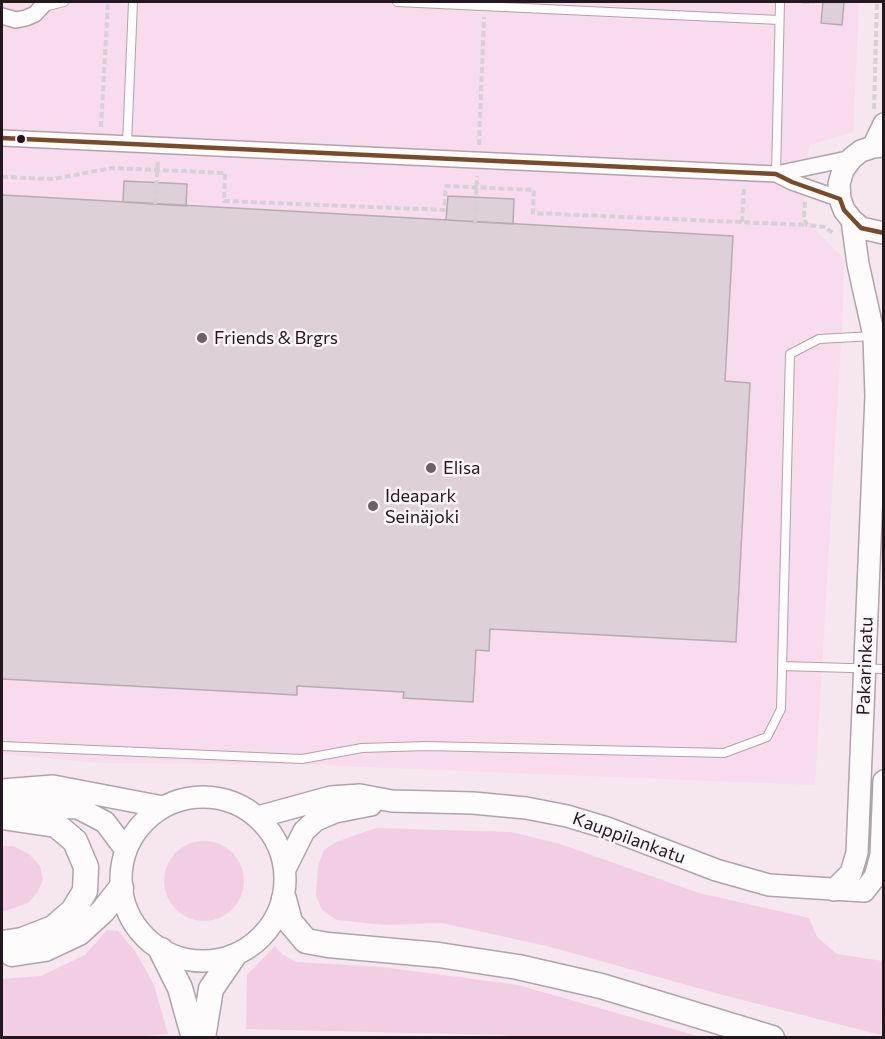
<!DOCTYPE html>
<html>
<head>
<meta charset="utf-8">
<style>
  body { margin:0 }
  #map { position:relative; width:885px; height:1039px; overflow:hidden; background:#f5e6ef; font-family:Commissioner,sans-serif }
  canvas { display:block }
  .frame { position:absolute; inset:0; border:3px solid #241820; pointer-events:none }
</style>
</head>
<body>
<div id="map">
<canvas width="885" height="1039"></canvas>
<div class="frame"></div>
</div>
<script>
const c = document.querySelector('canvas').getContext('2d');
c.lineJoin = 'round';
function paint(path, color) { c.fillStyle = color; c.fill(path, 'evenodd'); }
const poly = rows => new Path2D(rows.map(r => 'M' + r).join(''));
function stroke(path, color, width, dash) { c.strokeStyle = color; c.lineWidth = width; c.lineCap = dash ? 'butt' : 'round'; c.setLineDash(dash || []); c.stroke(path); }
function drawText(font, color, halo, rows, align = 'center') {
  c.font = font + ' Commissioner,sans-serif'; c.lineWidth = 5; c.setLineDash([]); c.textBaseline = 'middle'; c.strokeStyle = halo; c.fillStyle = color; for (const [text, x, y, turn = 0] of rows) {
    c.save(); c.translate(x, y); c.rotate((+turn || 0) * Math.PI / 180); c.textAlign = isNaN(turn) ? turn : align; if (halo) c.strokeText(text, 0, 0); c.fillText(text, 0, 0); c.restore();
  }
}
paint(poly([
  [2,2,859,2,853,132,809,145,805,187,804,218,844,259,843,307,815,785,292,764,99,763,2,754]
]), '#f8dbed');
paint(poly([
  [376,828,511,832,560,844,699,893,809,918,817,937,837,954,883,961,881,1035,723,995,547,946,442,923,384,925,337,920,322,910,316,896,318,866,324,850,336,842],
  '164 881a40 40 0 1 1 80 0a40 40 0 1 1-80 0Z',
  [2,846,13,846,29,854,40,866,43,879,38,892,28,903,2,912],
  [107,930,118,931,135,951,154,985,168,1034,123,1038,2,1037,2,979,41,976,85,955],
  [275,946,282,954,296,962,382,967,518,985,701,1037,528,1038,501,1035,246,1029,247,975]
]), '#f2cee3');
const building = poly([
  [823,2,844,2,842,25,821,23,823,2],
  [124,181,187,184,186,206,123,202,124,181],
  [2,195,733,236,725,381,750,383,736,642,490,629,489,651,476,650,473,702,403,698,404,692,297,686,297,695,2,679,2,195],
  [448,196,514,199,513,224,446,220,448,196]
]);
paint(building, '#ddd0d8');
stroke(building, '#b7abb2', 1.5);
const lane = poly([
  [397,2,779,20],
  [44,7,64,2],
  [127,144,133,2],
  [776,174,780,2],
  [782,666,884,669],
  [2,746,302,759,362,748,426,746,724,753,767,737,781,709,790,354,819,339,873,336]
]);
const street = poly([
  [2,16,16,20,26,18,35,14,46,2],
  [2,138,776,174,852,158],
  [776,174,792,182,840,199]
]);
const secondary = poly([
  [884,146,873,147,861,151,852,158,843,170,839,184,840,199,844,210,852,220,861,228,884,233],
  [873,147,884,124],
  [2,790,53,786,163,807],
  '121 879a82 82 0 1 1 164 0a82 82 0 1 1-164 0Z',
  [2,808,20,806,78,808,105,822,126,850],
  [258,817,331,797,360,795,392,801,473,803,526,808,567,816,607,828,716,870,769,885,864,891,875,877,881,855,884,781],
  [286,867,304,831,316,820,335,812,371,805],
  [834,890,851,873,857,853,876,396,874,336,858,264,852,220]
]);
const primary = poly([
  [2,817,56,825,75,841,86,867,85,891,73,911,53,928,22,940,2,943],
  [284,899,290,922,306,941,328,945,439,955,518,967,601,986,772,1038],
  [161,950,180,988,194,1038],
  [12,954,45,949,79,933,103,911,121,888],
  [203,1038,211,989,233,957]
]);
stroke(lane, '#b0a3ab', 10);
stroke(street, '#b0a3ab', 18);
stroke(secondary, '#b0a3ab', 24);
stroke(primary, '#b0a3ab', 27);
stroke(poly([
  [803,2,813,2],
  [874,109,877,2],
  [101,127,108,2],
  [479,145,484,17],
  [2,177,53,179,112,168,225,173,224,201,444,210,446,186,534,190,533,213,807,225],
  [805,202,804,218,807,225,825,227,834,234],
  [155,204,158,161],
  [475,222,477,176],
  [742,222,744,188]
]), '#d6d1d4', 4, [6, 3]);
stroke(lane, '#fefbfd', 8);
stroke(street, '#fefbfd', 15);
stroke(secondary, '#fefbfd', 21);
stroke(primary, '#fefbfd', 24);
stroke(poly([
  [2,138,776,174,792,182,840,199,844,210,861,228,884,233]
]), '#7a4b2a', 4.5);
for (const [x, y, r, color] of [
  [21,139,5,"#241820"],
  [202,338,6,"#6d6068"],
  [431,468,6,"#6d6068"],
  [373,506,6,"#6d6068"]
]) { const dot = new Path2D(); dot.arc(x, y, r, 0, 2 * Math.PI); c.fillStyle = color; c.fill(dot); stroke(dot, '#fbf4f8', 2); }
drawText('18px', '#241820', '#fbf4f8', [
  ["Friends & Brgrs",214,338],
  ["Elisa",443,468],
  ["Ideapark",385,496],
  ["Seinäjoki",385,517]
], 'left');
drawText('18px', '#241820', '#fbf4f8', [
  ["Pakarinkatu",865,666,-88],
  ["Kauppilankatu",629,838,20]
]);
</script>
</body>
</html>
